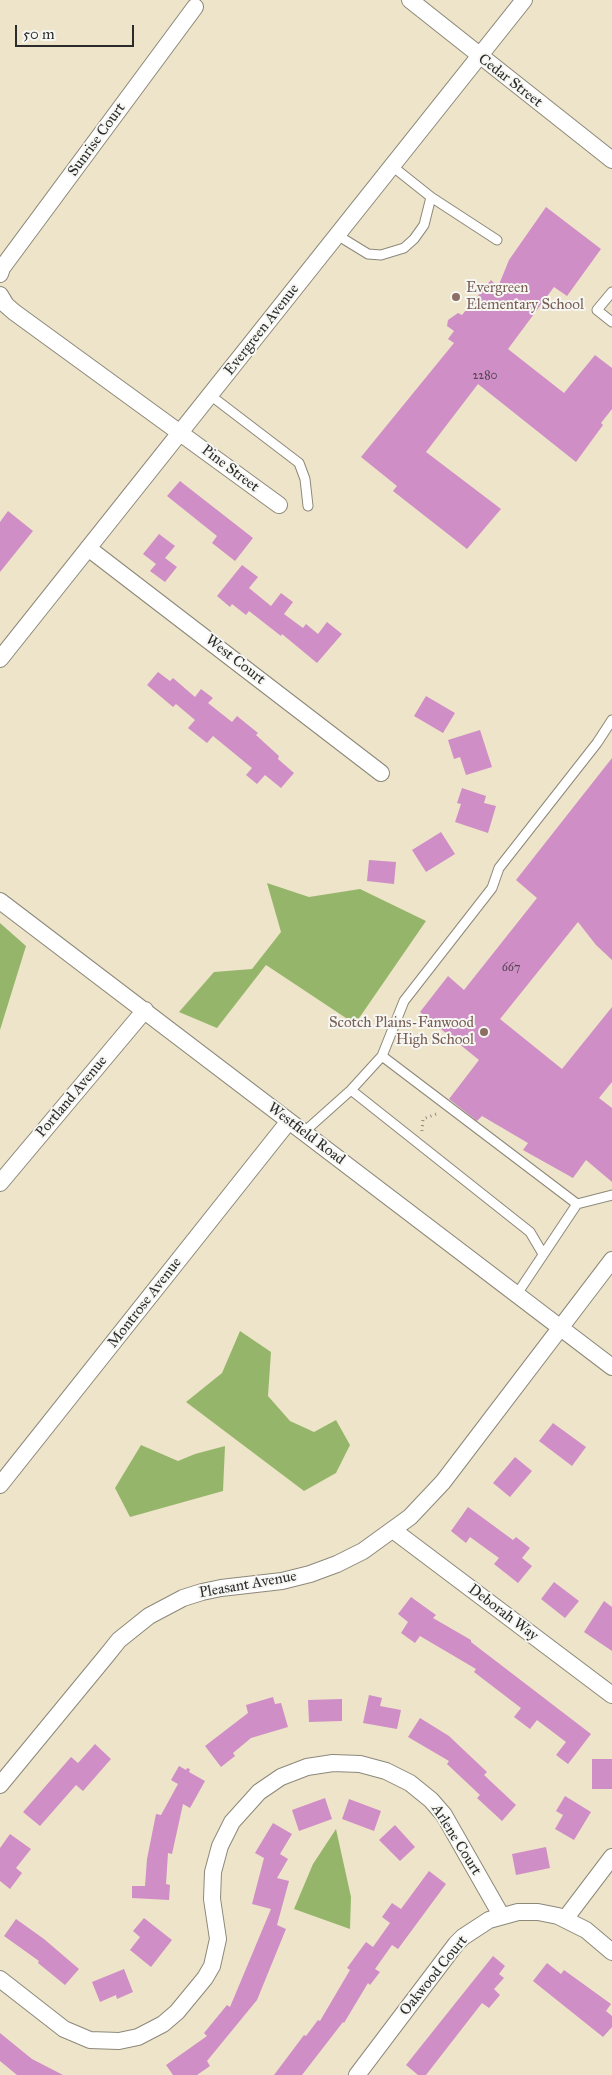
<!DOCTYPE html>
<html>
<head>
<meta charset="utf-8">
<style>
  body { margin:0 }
  #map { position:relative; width:612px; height:2075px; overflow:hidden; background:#eee4c9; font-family:"IM FELL Great Primer",serif }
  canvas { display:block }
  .scale { position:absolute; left:15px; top:25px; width:119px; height:22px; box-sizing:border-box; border:2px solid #2b2b2b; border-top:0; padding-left:6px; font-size:15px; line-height:18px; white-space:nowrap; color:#2b2b2b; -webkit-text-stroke:4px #f6f6f2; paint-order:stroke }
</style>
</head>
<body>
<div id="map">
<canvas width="612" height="2075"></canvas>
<div class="scale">50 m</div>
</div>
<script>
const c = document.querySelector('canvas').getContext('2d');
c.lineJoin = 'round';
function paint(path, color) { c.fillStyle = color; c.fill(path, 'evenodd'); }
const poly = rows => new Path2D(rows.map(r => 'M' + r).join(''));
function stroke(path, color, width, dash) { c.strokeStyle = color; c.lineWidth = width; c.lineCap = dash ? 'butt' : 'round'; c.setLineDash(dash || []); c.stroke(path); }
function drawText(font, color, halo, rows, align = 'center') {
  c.font = font + ' "IM FELL Great Primer",serif'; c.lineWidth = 4; c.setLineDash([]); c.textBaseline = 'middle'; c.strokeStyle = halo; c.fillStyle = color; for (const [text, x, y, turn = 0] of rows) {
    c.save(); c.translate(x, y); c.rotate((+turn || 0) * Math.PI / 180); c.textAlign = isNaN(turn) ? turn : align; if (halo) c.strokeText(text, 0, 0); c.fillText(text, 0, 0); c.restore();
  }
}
paint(poly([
  [267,883,309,897,360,889,426,921,355,1024,266,965,217,1028,179,1012,214,972,252,969,281,932],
  [0,923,26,946,0,1030],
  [240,1331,271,1352,268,1396,290,1421,314,1432,336,1420,350,1445,336,1473,304,1491,186,1402,222,1373],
  [141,1445,178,1461,195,1454,225,1446,223,1491,130,1517,115,1488],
  [336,1829,351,1897,350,1929,294,1909,313,1864]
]), '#95b66a');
paint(poly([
  [546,207,601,249,567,296,554,287,508,349,564,393,595,355,612,368,612,409,601,423,603,425,576,462,478,384,426,452,501,509,467,549,393,491,397,486,361,457,454,343,448,339,454,331,447,326,448,320,458,313,462,315,491,280,498,287,509,260],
  [180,481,253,538,235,561,212,543,217,536,167,496],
  [8,511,33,531,0,572,0,522],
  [159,534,175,546,165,558,177,567,165,582,150,571,156,564,143,554],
  [242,565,258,577,249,588,271,606,281,593,293,602,284,614,303,628,306,624,318,634,327,622,342,634,317,663,282,634,281,636,249,611,246,615,232,604,230,607,217,596],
  [158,672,170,681,173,678,195,697,201,689,213,698,208,703,232,722,237,716,258,733,256,735,279,756,278,759,294,773,281,788,265,775,257,784,246,775,252,768,213,736,207,743,188,728,195,720,176,704,173,707,147,685],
  [426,696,455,713,443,733,414,716],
  [480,730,492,767,466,775,460,757,454,759,448,740],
  [612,758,612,960,596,945,578,922,500,1019,562,1069,612,1007,612,1082,599,1098,612,1108,612,1182,586,1160,573,1178,523,1150,528,1143,482,1116,477,1121,449,1099,479,1060,420,1012,448,976,464,990,537,898,516,880],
  [462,788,486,796,484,803,496,806,488,833,455,822,461,804,457,803],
  [441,832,455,854,426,872,412,850],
  [369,860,396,862,394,884,367,881],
  [553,1423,586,1447,572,1466,539,1441],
  [515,1457,532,1471,510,1497,493,1483],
  [468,1507,513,1540,516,1537,530,1548,522,1558,532,1566,518,1583,494,1564,499,1558,470,1537,466,1543,451,1531],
  [554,1582,579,1601,565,1618,541,1599],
  [411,1597,436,1615,433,1618,471,1640,471,1642,591,1734,568,1764,556,1755,566,1742,537,1720,530,1729,514,1717,521,1708,474,1672,476,1669,420,1636,415,1643,401,1633,408,1622,398,1614],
  [604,1601,612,1607,612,1651,584,1632],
  [369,1695,382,1698,380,1706,401,1710,397,1729,363,1723],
  [273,1697,275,1704,281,1703,288,1727,251,1738,233,1753,235,1756,221,1767,205,1746,248,1713,246,1705],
  [342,1699,342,1721,309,1722,308,1700],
  [420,1718,449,1736,487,1772,484,1775,516,1805,502,1821,477,1798,480,1795,447,1764,449,1761,408,1737],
  [95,1744,111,1759,83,1791,76,1785,40,1826,23,1812,71,1757,78,1763],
  [592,1759,612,1759,612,1789,592,1789],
  [179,1766,186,1770,187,1768,190,1769,189,1772,205,1781,190,1808,183,1804,172,1854,168,1853,166,1884,170,1885,169,1900,132,1898,132,1886,145,1886,147,1859,156,1814,161,1815,178,1784,171,1780],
  [565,1796,591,1812,574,1840,555,1829,563,1815,556,1811],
  [325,1798,332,1819,299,1831,292,1810],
  [349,1799,381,1811,374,1831,342,1819],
  [273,1823,292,1834,280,1854,288,1859,277,1878,289,1881,277,1925,286,1929,257,2000,207,2061,210,2066,197,2075,173,2075,166,2065,207,2036,204,2033,227,2005,230,2007,271,1909,252,1904,264,1858,255,1853],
  [395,1825,415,1847,400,1861,379,1840],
  [10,1834,31,1849,16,1868,22,1873,10,1889,0,1881,0,1848],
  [546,1847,550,1868,516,1875,512,1854],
  [429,1871,446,1884,398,1949,392,1945,375,1969,380,1972,370,1985,368,1983,344,2023,343,2022,302,2075,274,2075,304,2035,306,2036,318,2020,320,2021,350,1970,347,1968,366,1942,373,1947,390,1923,382,1917,392,1903,401,1909],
  [144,1918,172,1940,151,1967,130,1950,140,1937,133,1931],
  [16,1919,44,1939,79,1969,65,1985,38,1963,39,1961,4,1936],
  [493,1956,505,1966,499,1974,504,1978,494,1989,500,1995,489,2008,482,2003,426,2075,418,2075,406,2065],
  [547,1963,561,1974,564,1970,611,2004,606,2011,612,2016,612,2027,603,2037,533,1981],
  [124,1969,133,1992,117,1999,116,1995,100,2002,92,1982],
  [0,2033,32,2059,63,2075,17,2075,0,2061]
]), '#cf8ec6');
const lane = poly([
  [392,166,431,197],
  [337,235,368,254,381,255,404,248,414,239,424,225,431,197,497,240],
  [612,292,597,310,612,322],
  [210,395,299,463,305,479,308,506],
  [382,1056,577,1204],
  [351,1090,530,1232,543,1254],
  [304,1132,351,1090,382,1056,404,1001,492,888,499,868,597,743,612,720],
  [517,1294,577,1204,612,1195]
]);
const street = poly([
  [410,0,612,160],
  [0,274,2,268,195,7],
  [0,295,6,305,14,312,279,505],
  [88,548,381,773],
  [0,659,524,0],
  [0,901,612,1367],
  [0,1183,145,1010],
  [0,1485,289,1121],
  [393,1530,612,1695],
  [0,1785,107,1655,119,1640,149,1616,183,1598,202,1592,221,1588,282,1581,310,1574,337,1564,363,1551,410,1517,443,1482,612,1260],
  [565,1919,612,1857],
  [0,1979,64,2029,90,2040,119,2041,138,2037,163,2024,177,2012,205,1978,212,1966,218,1939,212,1899,213,1872,220,1846,232,1822,259,1792,281,1777,307,1767,333,1763,360,1764,386,1771,410,1783,431,1800,444,1815,501,1915],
  [357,2075,456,1944,463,1937,489,1920,518,1912,538,1912,558,1916,586,1930,612,1952]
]);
stroke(lane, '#8c887a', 11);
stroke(street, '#8c887a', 18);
stroke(poly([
  [422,1131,423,1119,439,1113]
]), '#8c887a', 3, [1, 4]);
stroke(lane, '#fff', 9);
stroke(street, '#fff', 16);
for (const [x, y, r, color] of [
  [456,297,5,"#8d6e63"],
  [484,1032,5,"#8d6e63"]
]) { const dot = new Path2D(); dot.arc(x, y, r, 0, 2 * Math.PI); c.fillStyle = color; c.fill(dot); stroke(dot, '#f6f6f2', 2); }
drawText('12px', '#544452', null, [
  ["2280",485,376],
  ["667",511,968]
]);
drawText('15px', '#2b2b2b', '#f6f6f2', [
  ["Cedar Street",510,81,38],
  ["Sunrise Court",97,140,-54],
  ["Evergreen Avenue",262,330,-52],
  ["Pine Street",230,469,37],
  ["West Court",235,660,38],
  ["Portland Avenue",72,1097,-50],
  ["Westfield Road",306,1134,37],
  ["Montrose Avenue",145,1303,-52],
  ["Pleasant Avenue",248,1585,-10],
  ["Deborah Way",503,1613,37],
  ["Arlene Court",456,1840,58],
  ["Oakwood Court",434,1976,-51]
]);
drawText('15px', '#785e54', '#f6f6f2', [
  ["Evergreen",466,288],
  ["Elementary School",466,305],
  ["Scotch Plains-Fanwood",474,1023,"right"],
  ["High School",474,1040,"right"]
], 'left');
</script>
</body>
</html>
